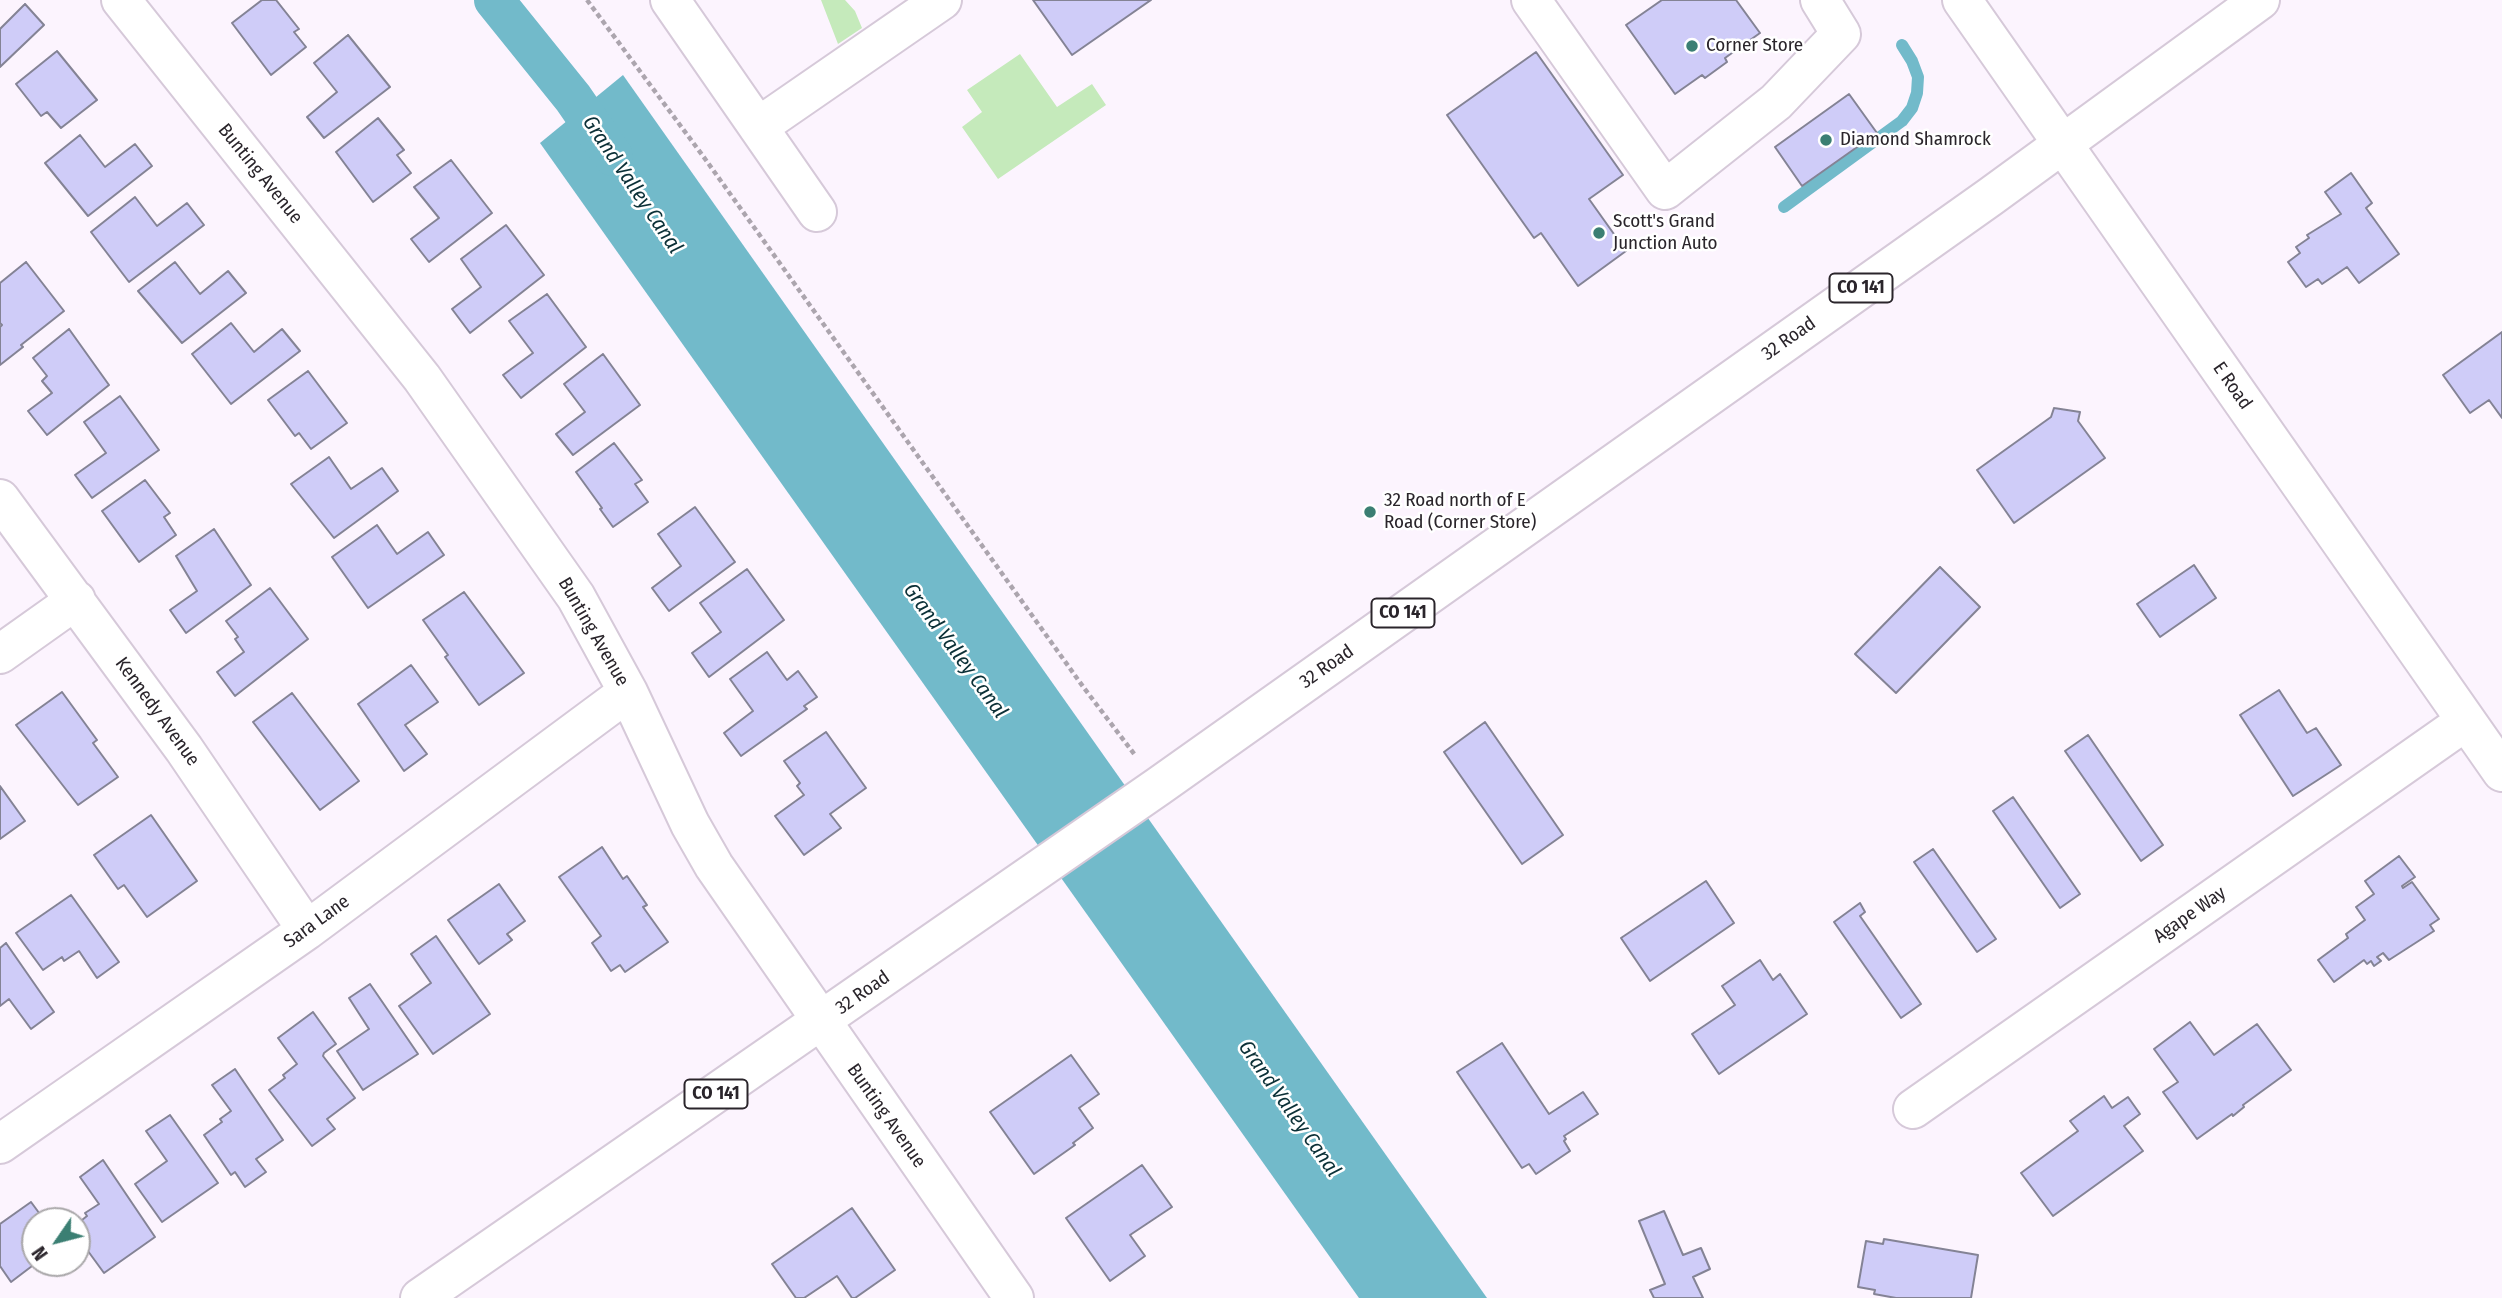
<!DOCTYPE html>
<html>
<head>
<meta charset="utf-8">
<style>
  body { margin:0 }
  #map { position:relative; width:2502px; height:1298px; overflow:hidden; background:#fcf4fe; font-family:"Fira Sans Condensed",sans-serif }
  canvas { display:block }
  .north { position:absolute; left:21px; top:1207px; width:70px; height:70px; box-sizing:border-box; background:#fff; border:2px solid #aaa8aa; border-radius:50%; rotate:235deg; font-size:19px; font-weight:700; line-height:28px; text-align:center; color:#2a252b }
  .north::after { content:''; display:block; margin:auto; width:24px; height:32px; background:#3b7f73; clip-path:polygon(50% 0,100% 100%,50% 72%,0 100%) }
</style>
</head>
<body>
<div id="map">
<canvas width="2502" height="1298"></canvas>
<div class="north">N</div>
</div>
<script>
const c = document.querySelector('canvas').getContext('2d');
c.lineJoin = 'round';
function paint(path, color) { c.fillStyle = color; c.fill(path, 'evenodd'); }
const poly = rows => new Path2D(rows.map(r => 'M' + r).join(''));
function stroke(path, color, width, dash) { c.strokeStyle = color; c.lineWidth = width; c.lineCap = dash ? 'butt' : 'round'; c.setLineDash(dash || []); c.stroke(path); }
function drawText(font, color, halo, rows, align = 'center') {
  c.font = font + ' "Fira Sans Condensed",sans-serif'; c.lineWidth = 5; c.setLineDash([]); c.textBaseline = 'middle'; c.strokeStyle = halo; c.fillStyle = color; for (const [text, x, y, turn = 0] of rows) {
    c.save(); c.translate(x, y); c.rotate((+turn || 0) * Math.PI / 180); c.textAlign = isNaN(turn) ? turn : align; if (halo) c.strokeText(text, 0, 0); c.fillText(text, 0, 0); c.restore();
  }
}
paint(poly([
  [821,0,845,0,855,11,862,28,838,44],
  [1020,54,1057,107,1092,84,1106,105,998,179,962,127,982,112,967,90]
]), '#c5eabb');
paint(poly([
  [623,75,1487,1298,1359,1298,540,143]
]), '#72baca');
stroke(poly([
  [1784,207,1902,121,1912,108,1917,93,1918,77,1912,61,1902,45]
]), '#72baca', 12);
stroke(poly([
  [494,0,573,98,613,156]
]), '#72baca', 40);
const building = poly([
  [262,0,276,0,299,29,294,32,306,47,271,75,232,23,262,0],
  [1033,0,1151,0,1072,55,1033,0],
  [1662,0,1736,0,1760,33,1725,58,1727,62,1705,78,1702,75,1675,94,1626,25,1662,0],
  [25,4,44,25,0,67,0,29,25,4],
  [348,35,390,87,324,138,307,117,337,92,314,63,348,35],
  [57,51,97,100,61,128,47,112,41,116,16,84,57,51],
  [1536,52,1623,175,1589,199,1626,251,1578,286,1541,233,1534,238,1447,115,1536,52],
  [1849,94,1877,133,1802,186,1775,147,1849,94],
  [378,118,404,150,397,155,411,173,373,202,336,152,378,118],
  [80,135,105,167,135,144,152,166,88,216,45,163,80,135],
  [451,160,492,213,429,262,411,239,439,218,414,187,451,160],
  [2351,173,2372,203,2366,208,2399,254,2359,283,2347,267,2322,284,2318,279,2306,287,2288,262,2300,253,2296,247,2309,238,2307,235,2341,214,2325,192,2351,173],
  [135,197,157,226,187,203,204,225,129,282,91,232,135,197],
  [506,225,544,275,470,333,452,309,481,287,461,259,506,225],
  [26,262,64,311,21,345,23,347,0,365,0,327,2,325,0,323,0,283,26,262],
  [175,262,200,294,228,271,246,293,182,343,138,291,175,262],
  [547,294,586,347,521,398,503,375,533,353,509,321,547,294],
  [231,323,254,352,282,329,300,351,231,404,192,354,231,323],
  [69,329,109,385,47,435,28,411,52,393,42,381,47,376,33,358,69,329],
  [2502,332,2502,418,2489,400,2470,413,2443,375,2502,332],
  [603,354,640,405,573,455,556,434,585,412,564,384,603,354],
  [308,371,347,423,311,449,299,433,295,436,268,400,308,371],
  [120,396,159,450,92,498,75,475,106,453,84,422,120,396],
  [2054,408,2080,412,2078,421,2105,458,2014,523,1977,470,2051,417,2054,408],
  [614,443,642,480,635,484,648,502,613,527,600,509,602,508,576,472,614,443],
  [329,457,351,489,382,468,398,491,334,538,291,484,329,457],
  [145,480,170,513,164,517,176,535,139,562,102,511,145,480],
  [695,507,735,562,669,611,652,588,681,566,658,534,695,507],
  [377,525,397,554,428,532,444,555,368,608,332,557,377,525],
  [214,529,251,585,186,633,170,610,197,591,176,556,214,529],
  [2194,565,2216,598,2160,637,2137,604,2194,565],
  [1940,567,1980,607,1896,693,1855,654,1940,567],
  [747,569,784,620,709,677,692,653,721,632,700,603,747,569],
  [270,588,308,639,235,696,217,672,244,652,235,639,238,637,226,621,270,588],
  [464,592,524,673,479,705,445,657,448,655,423,620,464,592],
  [767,652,787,680,798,671,817,697,804,706,807,709,741,756,724,733,753,711,730,679,767,652],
  [411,665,438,702,405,725,427,754,404,771,358,704,411,665],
  [2279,690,2307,733,2316,728,2341,765,2293,796,2240,715,2279,690],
  [62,692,97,740,93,743,118,777,78,805,16,725,62,692],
  [292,693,359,781,320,810,253,722,292,693],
  [1485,722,1563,835,1522,864,1444,752,1485,722],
  [826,732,866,788,830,814,841,828,804,855,775,816,804,795,797,786,800,783,784,761,826,732],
  [2088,735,2163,845,2141,861,2065,751,2088,735],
  [0,786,25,821,0,839,0,786],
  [2013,797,2080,894,2060,908,1993,811,2013,797],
  [151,815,197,881,147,917,124,885,118,889,94,855,151,815],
  [602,847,623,879,627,876,647,905,643,907,668,942,625,972,620,965,611,971,592,943,601,936,559,877,602,847],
  [1933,849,1996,939,1977,952,1914,862,1933,849],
  [2399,856,2415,877,2402,886,2403,888,2412,882,2439,919,2430,925,2434,931,2389,960,2383,953,2377,957,2381,961,2374,966,2371,961,2367,964,2364,960,2334,982,2318,960,2348,938,2346,934,2365,920,2356,907,2374,894,2365,881,2399,856],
  [1706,881,1734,923,1650,981,1621,938,1706,881],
  [499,884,525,921,507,934,512,940,479,964,448,920,499,884],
  [71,895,119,962,97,978,79,951,64,961,62,957,43,970,16,933,71,895],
  [1860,903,1865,912,1860,916,1921,1004,1901,1018,1834,922,1860,903],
  [436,936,490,1014,433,1054,399,1006,431,983,411,954,436,936],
  [6,943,54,1012,31,1029,9,999,0,1006,0,948,6,943],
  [1760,960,1773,980,1780,974,1807,1014,1719,1074,1692,1034,1735,1005,1722,986,1760,960],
  [370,984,418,1054,363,1090,337,1051,369,1029,349,998,370,984],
  [313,1012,336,1044,324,1053,323,1056,355,1098,327,1119,335,1129,312,1146,269,1090,285,1078,283,1075,297,1064,278,1038,313,1012],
  [2190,1022,2214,1055,2257,1024,2291,1070,2243,1105,2244,1107,2233,1116,2232,1114,2197,1139,2163,1092,2178,1082,2154,1049,2190,1022],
  [1502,1043,1549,1114,1583,1092,1598,1114,1564,1136,1566,1139,1564,1141,1570,1151,1536,1174,1529,1164,1522,1168,1457,1072,1502,1043],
  [1071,1055,1099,1094,1079,1108,1093,1128,1073,1143,1075,1145,1034,1174,990,1112,1071,1055],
  [235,1069,283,1140,256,1159,266,1172,245,1187,235,1172,231,1175,204,1135,222,1122,220,1119,231,1111,212,1085,235,1069],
  [2104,1096,2112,1108,2128,1097,2140,1114,2124,1126,2143,1151,2053,1216,2021,1173,2078,1131,2070,1121,2104,1096],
  [170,1115,218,1183,162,1222,135,1184,167,1161,146,1131,170,1115],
  [103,1160,155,1237,104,1273,77,1236,77,1224,87,1216,85,1213,99,1204,80,1177,103,1160],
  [1142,1165,1172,1207,1130,1235,1145,1256,1110,1281,1066,1218,1142,1165],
  [31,1202,45,1221,35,1221,36,1263,11,1282,0,1266,0,1224,31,1202],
  [852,1208,895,1270,855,1298,852,1298,837,1276,804,1298,796,1298,772,1264,852,1208],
  [1664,1211,1683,1255,1701,1248,1710,1269,1693,1277,1703,1298,1654,1298,1650,1290,1665,1284,1639,1221,1664,1211],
  [1884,1239,1978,1255,1971,1298,1896,1298,1874,1294,1875,1290,1858,1287,1866,1241,1883,1244,1884,1239]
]);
paint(building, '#cfccf8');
stroke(building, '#848395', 2);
const minor = poly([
  [121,0,422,378,576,597,628,692,690,824,714,866,1014,1298],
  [670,0,817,212],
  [1531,0,1665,190,1776,102,1841,34,1820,0],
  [1962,0,2502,772],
  [758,127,942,0],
  [0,499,184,749,307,930],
  [0,654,76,600],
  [1913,1109,2466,721],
  [0,1144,307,930,628,692]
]);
const major = poly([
  [420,1298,1159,786,1990,197,2260,0]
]);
stroke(minor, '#d6c9d9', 42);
stroke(major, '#d6c9d9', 42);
stroke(poly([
  [587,0,703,156,1084,688,1135,755]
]), '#aca5ae', 4.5, [5, 3.5]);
stroke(minor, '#fff', 38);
stroke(major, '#fff', 38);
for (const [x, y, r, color] of [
  [1692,46,7,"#3b7f73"],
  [1826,140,7,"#3b7f73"],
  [1599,233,7,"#3b7f73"],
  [1370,512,7,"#3b7f73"]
]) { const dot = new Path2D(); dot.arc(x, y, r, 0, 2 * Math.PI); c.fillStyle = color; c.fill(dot); stroke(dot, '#fff', 2.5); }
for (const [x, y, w] of [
  [1861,288,63],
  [1403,613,63],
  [716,1094,63]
]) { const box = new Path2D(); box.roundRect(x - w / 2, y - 14.5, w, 29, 5); c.fillStyle = '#fff'; c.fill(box); stroke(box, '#2a252b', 2); }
drawText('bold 18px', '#2a252b', null, [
  ["CO 141",1861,288],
  ["CO 141",1403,613],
  ["CO 141",716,1094]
]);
drawText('19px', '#2a252b', '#fff', [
  ["Corner Store",1706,46],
  ["Diamond Shamrock",1840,140],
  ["Scott's Grand",1613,222],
  ["Junction Auto",1613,244],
  ["32 Road north of E",1384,501],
  ["Road (Corner Store)",1384,523]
], 'left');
drawText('19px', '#2a252b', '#fff', [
  ["Bunting Avenue",260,174,51],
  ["32 Road",1789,339,-35],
  ["E Road",2232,386,55],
  ["Bunting Avenue",593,632,60],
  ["32 Road",1327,667,-35],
  ["Kennedy Avenue",157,712,54],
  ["Agape Way",2190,915,-35],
  ["Sara Lane",317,922,-36],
  ["32 Road",863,993,-35],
  ["Bunting Avenue",886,1116,55]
]);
drawText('italic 21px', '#0b3037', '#fff', [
  ["Grand Valley Canal",632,185,56],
  ["Grand Valley Canal",955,651,54],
  ["Grand Valley Canal",1289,1109,55]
]);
</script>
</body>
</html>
